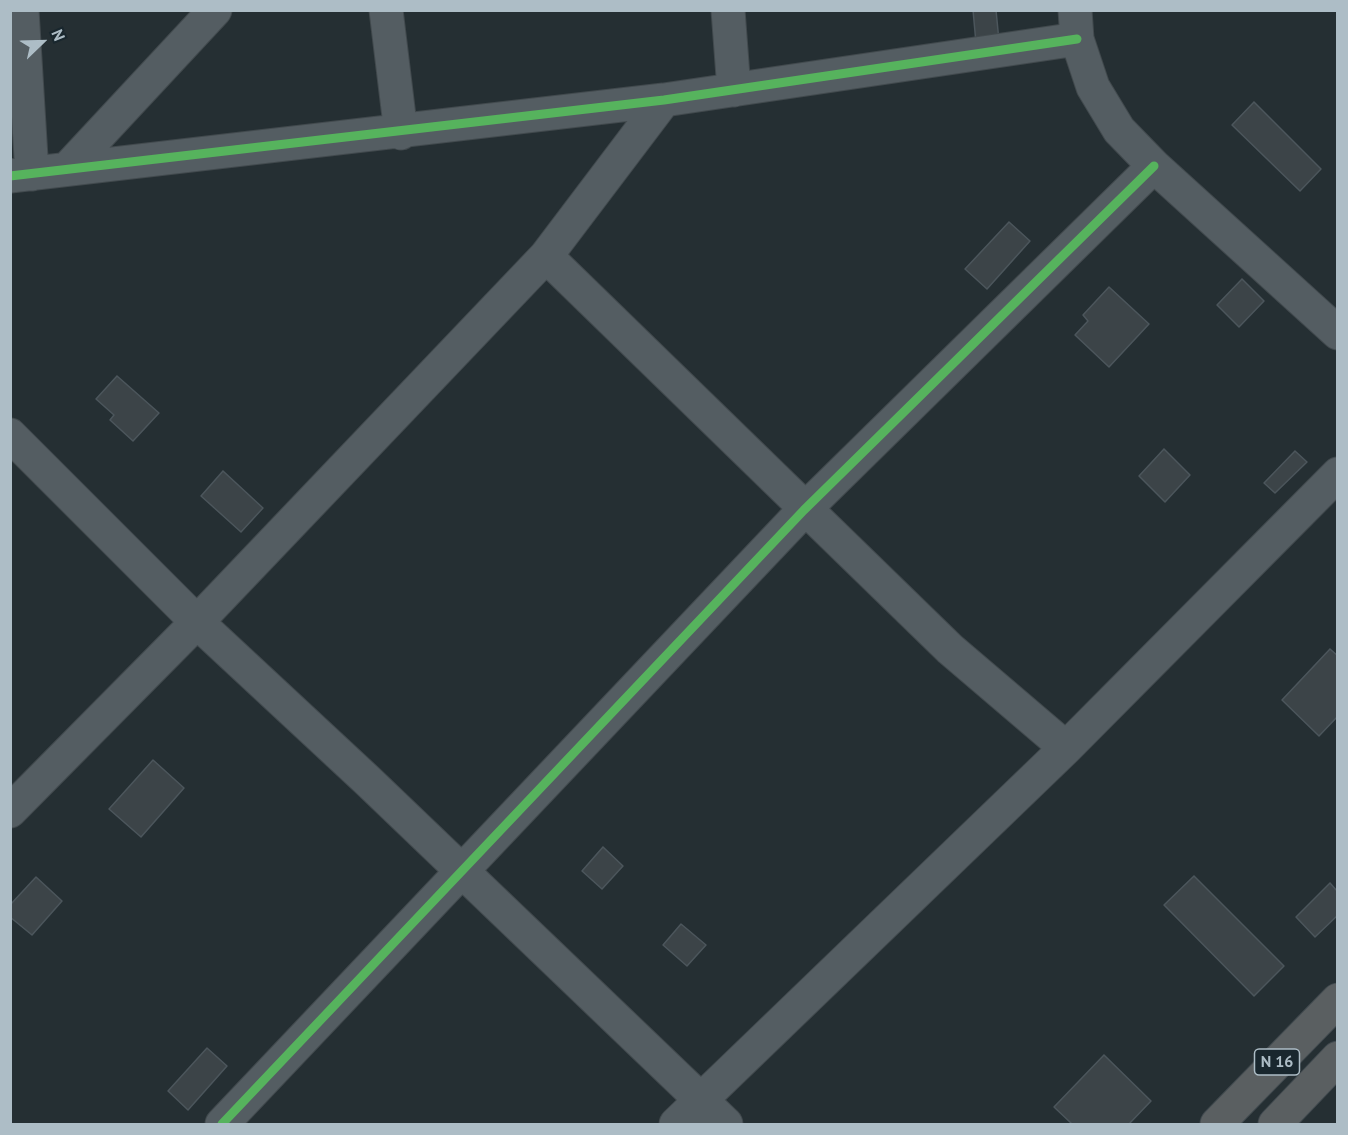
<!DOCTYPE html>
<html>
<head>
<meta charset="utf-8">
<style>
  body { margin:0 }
  #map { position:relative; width:1348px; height:1135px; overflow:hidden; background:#252f33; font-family:"PT Sans",sans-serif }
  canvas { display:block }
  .frame { position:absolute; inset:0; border:12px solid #adbdc6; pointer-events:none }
  .north { position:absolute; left:12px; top:12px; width:60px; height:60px; -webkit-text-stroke:4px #19272e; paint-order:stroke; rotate:67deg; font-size:16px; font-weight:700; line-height:24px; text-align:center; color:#adbdc6 }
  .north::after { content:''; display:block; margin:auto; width:21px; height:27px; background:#adbdc6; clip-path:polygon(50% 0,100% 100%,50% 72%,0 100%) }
</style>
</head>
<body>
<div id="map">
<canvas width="1348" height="1135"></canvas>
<div class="frame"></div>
<div class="north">N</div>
</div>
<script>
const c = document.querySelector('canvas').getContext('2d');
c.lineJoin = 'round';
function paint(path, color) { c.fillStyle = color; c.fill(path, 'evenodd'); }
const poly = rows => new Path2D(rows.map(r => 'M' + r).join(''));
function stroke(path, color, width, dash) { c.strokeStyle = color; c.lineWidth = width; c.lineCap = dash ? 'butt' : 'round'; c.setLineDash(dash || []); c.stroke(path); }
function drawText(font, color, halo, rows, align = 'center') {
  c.font = font + ' "PT Sans",sans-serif'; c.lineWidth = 4.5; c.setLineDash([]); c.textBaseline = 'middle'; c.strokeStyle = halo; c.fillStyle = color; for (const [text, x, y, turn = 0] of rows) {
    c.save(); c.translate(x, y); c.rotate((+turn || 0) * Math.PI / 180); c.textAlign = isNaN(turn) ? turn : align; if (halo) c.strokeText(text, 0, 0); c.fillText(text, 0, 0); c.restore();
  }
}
const building = poly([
  [973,10,996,10,999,41,976,43,973,10],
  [1254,102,1321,169,1300,191,1232,125,1254,102],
  [1009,222,1030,241,987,289,965,269,1009,222],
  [1242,279,1264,301,1239,327,1217,305,1242,279],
  [1109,287,1149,324,1109,367,1075,335,1088,321,1083,315,1109,287],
  [117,376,159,413,133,441,110,420,114,415,96,399,117,376],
  [1164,449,1190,475,1165,502,1139,476,1164,449],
  [1295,451,1307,462,1275,493,1264,483,1295,451],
  [223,471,263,508,241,532,201,496,223,471],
  [1330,649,1338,656,1338,716,1319,736,1282,700,1330,649],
  [153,760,184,788,141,837,109,809,153,760],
  [603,847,623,866,602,889,582,871,603,847],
  [1194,876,1284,966,1254,996,1164,905,1194,876],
  [36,877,62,901,32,935,10,917,10,905,36,877],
  [1330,883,1338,892,1338,915,1315,937,1296,917,1330,883],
  [681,924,706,945,687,966,663,945,681,924],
  [207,1048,227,1066,188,1110,168,1091,207,1048],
  [1104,1055,1151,1101,1129,1124,1072,1124,1054,1107,1104,1055]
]);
paint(building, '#3c4448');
stroke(building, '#4c565c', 1.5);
const minor = poly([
  [22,10,32,174],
  [386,10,401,133],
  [728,10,734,90],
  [1075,10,1077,39,1093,87,1119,130,1154,166,1338,333],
  [68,168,215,10],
  [10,176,664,100,1077,39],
  [546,256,950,649,1066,748],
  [10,435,197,622,368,781,726,1124],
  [10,811,197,622,546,256,664,100],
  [222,1124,804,510,1154,166],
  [676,1124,1066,748,1338,474]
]);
const highway = poly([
  [1217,1124,1338,1000],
  [1275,1124,1338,1058]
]);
stroke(minor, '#424a4e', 35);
stroke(highway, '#414a4f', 35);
stroke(minor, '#545d62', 33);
stroke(highway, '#5a5f61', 33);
stroke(poly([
  [10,176,664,100,1077,39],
  [222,1124,804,510,1154,166]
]), '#56b35d', 9);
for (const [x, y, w] of [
  [1277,1062,45]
]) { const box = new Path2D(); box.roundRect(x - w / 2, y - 13, w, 26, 4.5); c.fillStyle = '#19272e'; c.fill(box); stroke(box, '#adbdc6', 1.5); }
drawText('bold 16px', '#adbdc6', null, [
  ["N 16",1277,1062]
]);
</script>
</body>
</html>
